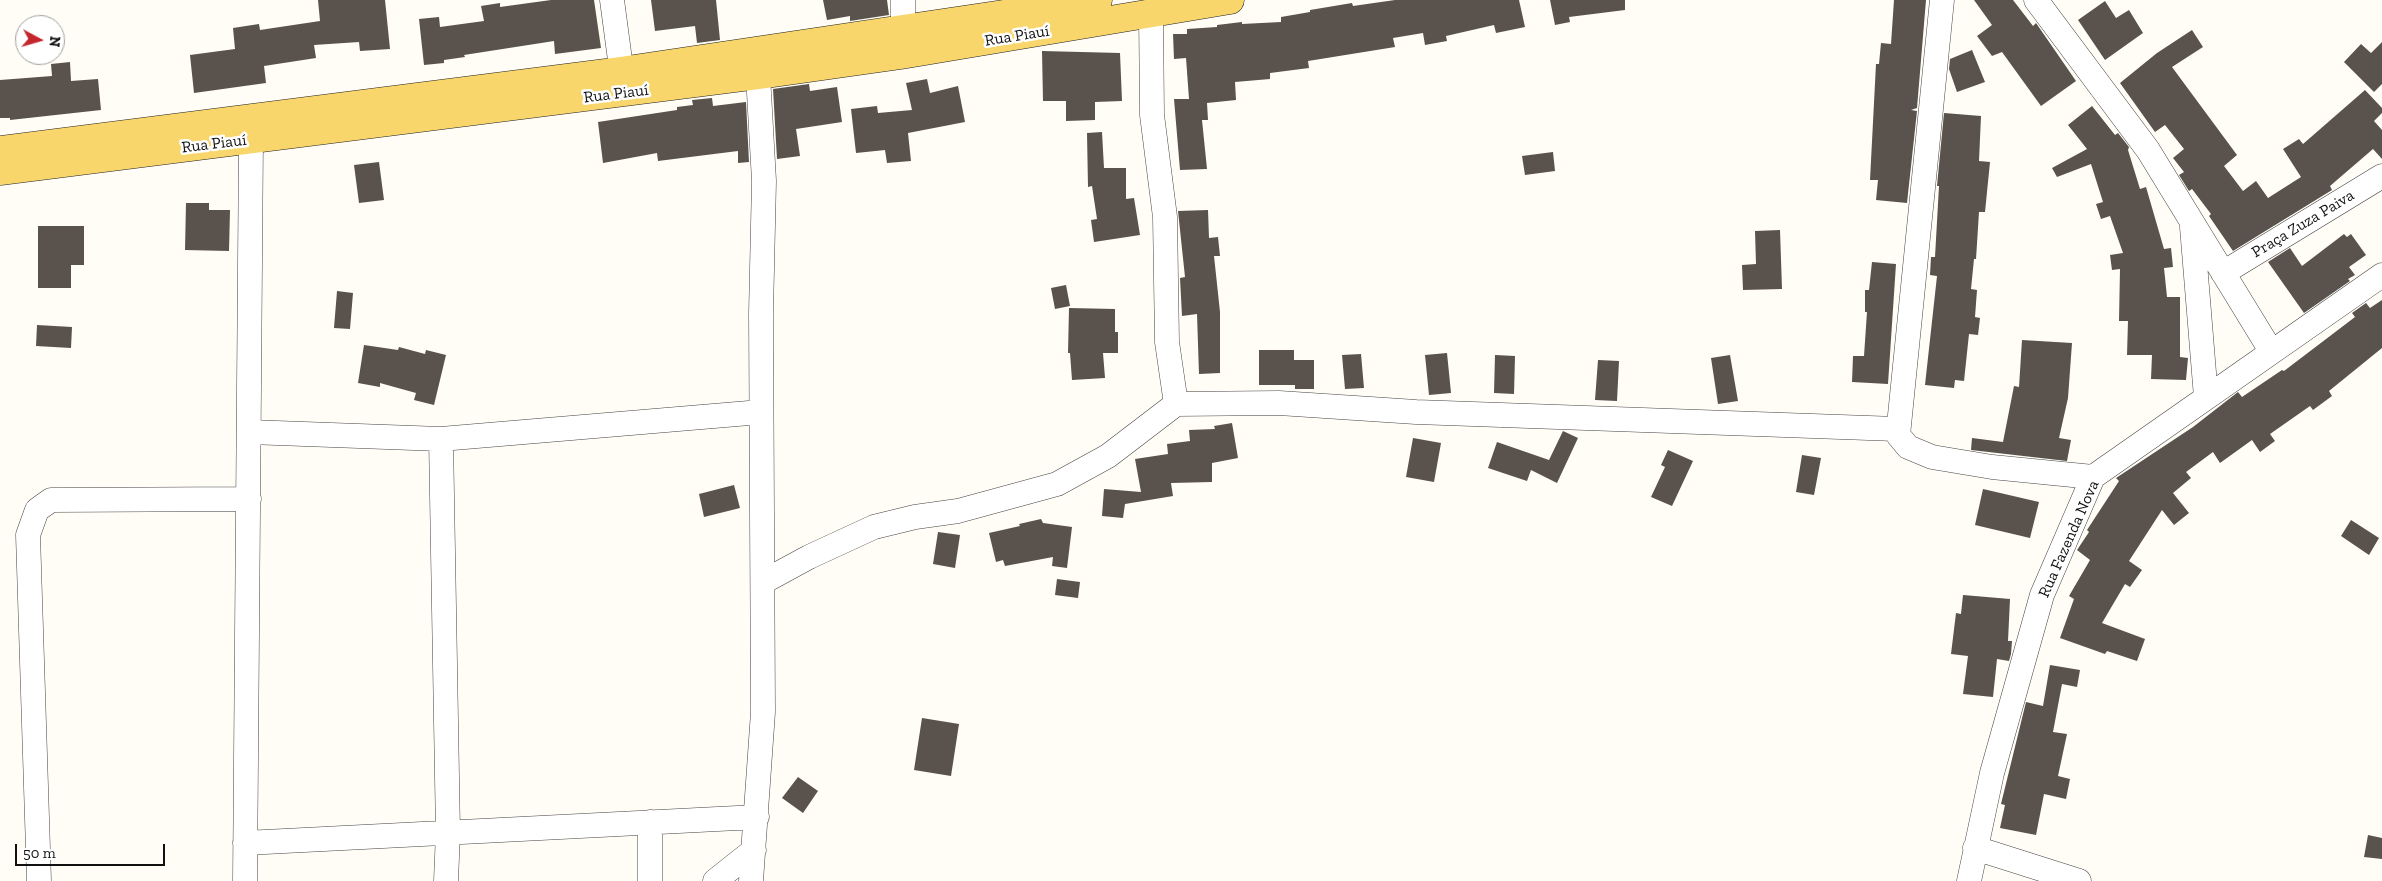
<!DOCTYPE html>
<html>
<head>
<meta charset="utf-8">
<style>
  body { margin:0 }
  #map { position:relative; width:2382px; height:881px; overflow:hidden; background:#fffdf5; font-family:"Zilla Slab",serif }
  canvas { display:block }
  .north { position:absolute; left:15px; top:15px; width:50px; height:50px; box-sizing:border-box; background:#fff; border:1px solid #a0a0a0; border-radius:50%; rotate:96deg; font-size:14px; font-weight:700; line-height:20px; text-align:center; color:#111 }
  .north::after { content:''; display:block; margin:auto; width:18px; height:22px; background:#c4262e; clip-path:polygon(50% 0,100% 100%,50% 72%,0 100%) }
  .scale { position:absolute; left:15px; top:844px; width:150px; height:22px; box-sizing:border-box; border:2px solid #111; border-top:0; padding-left:6px; font-size:15px; line-height:18px; white-space:nowrap; color:#111; -webkit-text-stroke:4px #fff; paint-order:stroke }
</style>
</head>
<body>
<div id="map">
<canvas width="2382" height="881"></canvas>
<div class="north">N</div>
<div class="scale">50 m</div>
</div>
<script>
const c = document.querySelector('canvas').getContext('2d');
c.lineJoin = 'round';
function paint(path, color) { c.fillStyle = color; c.fill(path, 'evenodd'); }
const poly = rows => new Path2D(rows.map(r => 'M' + r).join(''));
function stroke(path, color, width, dash) { c.strokeStyle = color; c.lineWidth = width; c.lineCap = dash ? 'butt' : 'round'; c.setLineDash(dash || []); c.stroke(path); }
function drawText(font, color, halo, rows, align = 'center') {
  c.font = font + ' "Zilla Slab",serif'; c.lineWidth = 5; c.setLineDash([]); c.textBaseline = 'middle'; c.strokeStyle = halo; c.fillStyle = color; for (const [text, x, y, turn = 0] of rows) {
    c.save(); c.translate(x, y); c.rotate((+turn || 0) * Math.PI / 180); c.textAlign = isNaN(turn) ? turn : align; if (halo) c.strokeText(text, 0, 0); c.fillText(text, 0, 0); c.restore();
  }
}
paint(poly([
  [318,0,385,0,390,49,360,51,359,42,314,45,316,58,264,66,266,83,194,93,190,55,235,49,233,28,259,24,260,30,320,21],
  [551,0,594,0,601,48,555,54,554,41,464,55,465,57,444,60,444,63,424,65,419,19,439,17,440,27,484,21,481,6,500,3,500,7],
  [651,0,716,0,720,40,697,43,695,26,655,31],
  [823,0,887,0,889,15,850,21,850,16,827,20],
  [1395,0,1519,0,1525,27,1496,33,1494,25,1446,36,1447,41,1425,45,1423,33,1393,38,1395,47,1308,61,1309,68,1270,73,1270,79,1235,82,1236,100,1207,103,1208,120,1202,120,1207,169,1180,170,1174,99,1189,99,1186,58,1174,59,1173,34,1187,34,1187,29,1217,27,1217,25,1242,22,1242,24,1281,22,1281,17,1310,12,1310,10,1352,3,1353,6],
  [1550,0,1625,0,1625,10,1569,17,1570,22,1555,25],
  [1894,0,1926,0,1917,108,1911,110,1917,111,1907,203,1876,200,1878,180,1870,180,1876,64,1879,64,1881,43,1891,44],
  [1974,0,2013,0,2033,26,2036,23,2076,81,2041,106,2002,52,1992,56,1977,36,1992,25],
  [2105,1,2116,18,2129,10,2143,33,2105,60,2078,20],
  [2192,30,2203,47,2172,67,2237,155,2224,166,2243,191,2256,181,2268,198,2301,177,2283,149,2299,139,2303,144,2365,90,2382,108,2382,113,2374,121,2382,130,2382,159,2373,149,2330,186,2332,190,2233,251,2209,216,2211,214,2192,189,2189,191,2179,175,2184,172,2173,158,2184,149,2165,125,2155,132,2120,83,2157,53],
  [2382,42,2382,84,2374,92,2344,62,2361,44,2371,53],
  [1972,50,1985,82,1957,92,1949,69,1950,59],
  [1042,51,1120,53,1122,101,1095,102,1095,120,1066,121,1066,101,1043,101],
  [70,62,71,81,98,79,101,110,10,120,10,118,0,118,0,80,52,76,51,64],
  [927,79,930,93,958,86,965,122,908,133,911,161,887,163,885,150,856,153,851,109,877,106,878,113,912,110,906,83],
  [809,84,810,91,837,87,842,122,796,129,800,156,777,159,773,89],
  [712,98,713,106,746,102,749,162,738,163,738,151,658,161,657,153,603,163,598,122,677,110,677,107,693,105,692,100],
  [2092,106,2115,135,2118,133,2129,147,2128,150,2140,189,2146,187,2164,249,2171,248,2173,267,2164,268,2167,297,2180,297,2180,357,2188,358,2186,380,2151,379,2152,355,2127,355,2128,321,2119,321,2120,269,2112,270,2110,255,2123,253,2110,216,2101,219,2096,204,2103,202,2091,164,2057,177,2052,168,2087,149,2068,125],
  [1944,113,1981,116,1979,161,1990,162,1985,212,1979,212,1976,259,1974,259,1971,289,1977,290,1975,317,1980,318,1978,335,1969,334,1964,381,1955,380,1954,388,1925,385,1937,276,1930,275,1931,257,1935,257,1939,186,1937,186],
  [1102,132,1104,168,1126,168,1126,199,1134,198,1140,235,1094,242,1091,220,1097,219,1092,186,1088,187,1087,133],
  [1553,152,1555,171,1525,175,1522,156],
  [379,162,384,200,359,203,354,165],
  [186,203,209,203,209,210,230,210,229,251,185,250],
  [1208,210,1209,238,1218,237,1220,256,1214,256,1220,312,1220,373,1199,374,1197,314,1182,316,1180,278,1185,277,1178,211],
  [38,226,84,226,84,265,71,265,71,288,38,288],
  [1780,230,1782,289,1743,290,1742,265,1756,264,1755,231],
  [2344,234,2347,237,2351,234,2366,255,2349,267,2355,275,2348,279,2350,281,2304,313,2268,262,2290,248,2302,266],
  [1872,262,1896,264,1888,384,1852,382,1853,356,1864,356,1867,312,1865,312,1865,290,1869,290],
  [1066,285,1070,306,1055,309,1051,288],
  [337,291,353,293,350,329,334,328],
  [2382,300,2382,348,2329,391,2332,396,2313,410,2310,406,2270,434,2275,441,2260,452,2252,440,2220,463,2213,452,2186,472,2191,478,2173,493,2189,513,2174,525,2162,510,2129,561,2142,570,2130,587,2125,584,2102,623,2145,639,2137,661,2107,651,2105,654,2060,638,2074,599,2069,596,2090,560,2077,550,2089,532,2087,530,2119,481,2116,478,2193,427,2238,392,2242,397,2282,370,2284,371,2355,317,2352,313,2366,303,2370,308],
  [1069,308,1115,309,1115,332,1118,332,1118,353,1103,353,1105,378,1072,380,1070,353,1068,353],
  [37,325,72,327,71,348,36,346],
  [2022,340,2072,343,2068,398,2059,438,2071,440,2067,461,1971,450,1972,438,2003,442,2014,386,2019,387],
  [364,345,398,350,399,347,425,354,426,350,446,355,434,405,414,400,416,393,380,383,380,387,358,383],
  [1259,350,1294,350,1294,360,1314,360,1314,389,1295,389,1295,385,1259,385],
  [1447,353,1451,393,1429,395,1425,355],
  [1361,354,1364,388,1345,389,1342,355],
  [1495,355,1515,356,1514,394,1494,393],
  [1730,355,1738,401,1718,404,1711,358],
  [1598,360,1619,361,1617,401,1595,400],
  [1232,423,1238,458,1212,463,1212,482,1171,483,1173,496,1125,504,1123,518,1102,516,1104,489,1141,492,1135,459,1168,454,1167,444,1190,441,1189,430,1215,429,1214,426],
  [1563,431,1578,438,1557,483,1531,470,1527,481,1488,468,1497,442,1549,460],
  [1413,438,1441,443,1434,482,1406,477],
  [1668,450,1693,461,1672,506,1651,497,1665,467,1661,465],
  [1802,455,1821,458,1814,495,1796,492],
  [734,485,740,508,704,517,699,494],
  [1983,489,2039,502,2030,538,1975,525],
  [1041,519,1043,523,1072,527,1067,568,1052,566,1053,557,1005,566,1003,560,996,562,989,533,1020,526,1019,524],
  [2351,520,2379,538,2369,555,2341,536],
  [938,532,960,535,955,568,933,564],
  [1057,579,1080,582,1078,598,1055,595],
  [1963,595,2010,599,2008,641,2012,641,2011,654,2009,661,1997,659,1993,697,1963,694,1968,656,1951,654,1956,613,1961,614],
  [2050,665,2080,670,2077,687,2062,684,2053,732,2067,734,2058,776,2070,779,2066,799,2044,794,2036,835,2000,828,2005,805,2001,804,2026,702,2043,706],
  [922,718,959,724,951,776,914,770],
  [798,777,818,791,803,813,782,798],
  [2368,835,2382,838,2382,859,2364,857]
]), '#5a524d');
const minor = poly([
  [612,0,624,90],
  [1942,0,1898,435,1908,447,1932,457,1992,467,2093,477],
  [2036,0,2148,150,2271,351],
  [1151,14,1152,115,1165,217,1167,342,1176,404],
  [903,30,903,0],
  [2192,227,2206,397],
  [2223,273,2382,176],
  [249,432,441,439,761,412],
  [441,439,448,833,446,881],
  [763,582,809,557,874,527,915,517,958,511,1057,484,1108,456,1176,404,1279,403,1416,412,1897,429],
  [650,822,650,881],
  [245,843,757,817],
  [1975,848,2079,881],
  [39,881,28,535,37,510,51,500,249,499],
  [245,881,251,140],
  [715,881,754,850],
  [751,881,763,712,761,313,764,181,758,75],
  [1969,881,1992,773,2042,595,2093,477,2382,275]
]);
const primary = poly([
  [0,150,622,71,1098,0],
  [0,171,758,75,901,55,1230,0]
]);
stroke(minor, '#444', 25);
stroke(primary, '#222', 29);
stroke(minor, '#fff', 24);
stroke(primary, '#f9d66b', 28);
drawText('16px', '#111', '#fff', [
  ["Rua Piauí",1017,36,-9],
  ["Rua Piauí",616,94,-7],
  ["Rua Piauí",214,144,-7],
  ["Praça Zuza Paiva",2303,224,-31],
  ["Rua Fazenda Nova",2069,539,-66]
]);
</script>
</body>
</html>
